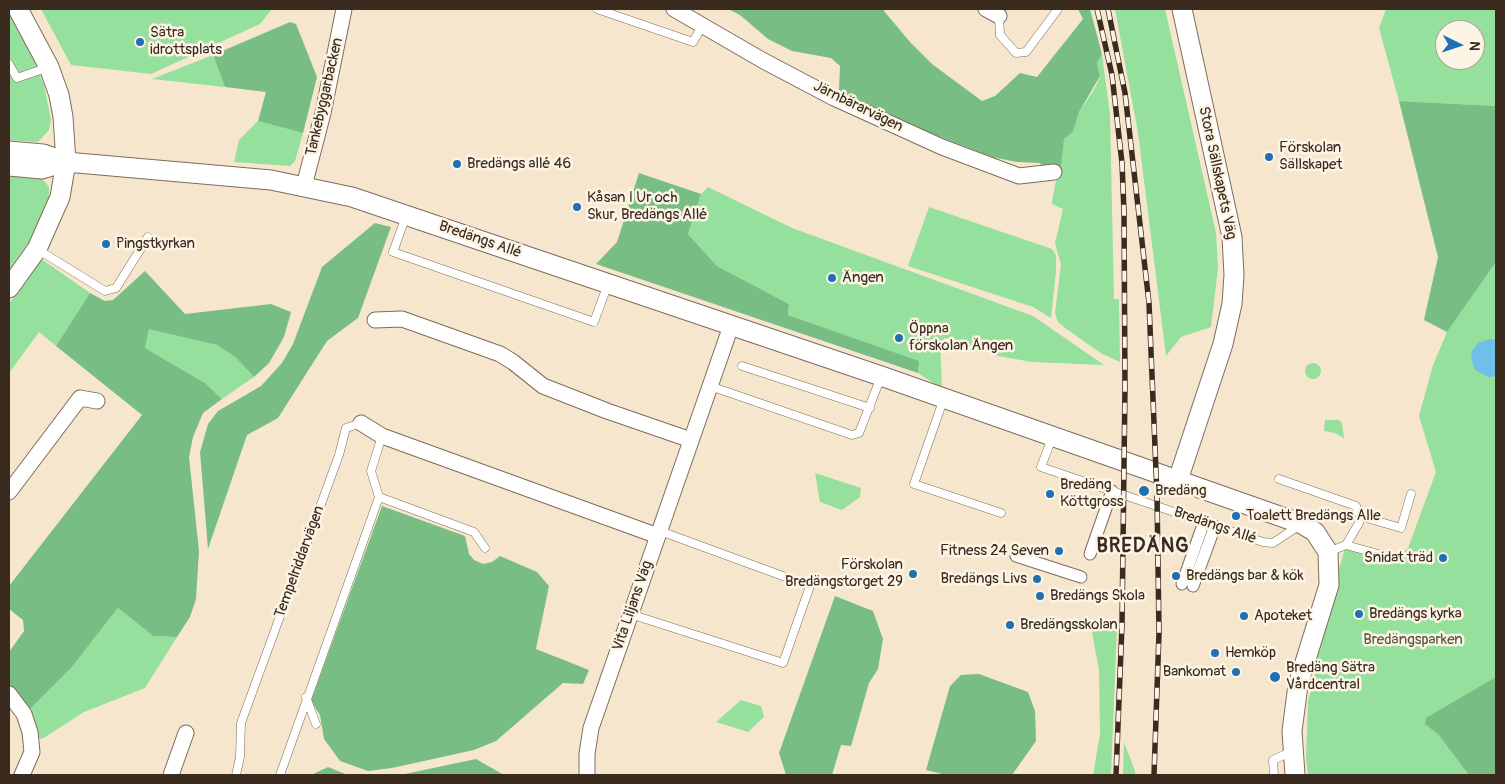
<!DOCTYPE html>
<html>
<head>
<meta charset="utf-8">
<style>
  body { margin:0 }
  #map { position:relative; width:1505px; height:784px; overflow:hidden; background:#f7e6ce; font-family:Pangolin,sans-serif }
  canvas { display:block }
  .frame { position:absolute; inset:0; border:10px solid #3b2a1e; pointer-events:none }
  .north { position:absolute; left:1435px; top:20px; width:50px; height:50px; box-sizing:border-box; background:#fcf5e5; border:1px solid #afa495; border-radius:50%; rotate:94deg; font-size:14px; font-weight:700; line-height:20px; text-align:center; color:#3b2a1e }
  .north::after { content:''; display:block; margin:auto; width:18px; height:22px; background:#1f6fb2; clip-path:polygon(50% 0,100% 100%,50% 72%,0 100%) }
</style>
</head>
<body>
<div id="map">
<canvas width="1505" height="784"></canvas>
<div class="frame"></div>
<div class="north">N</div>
</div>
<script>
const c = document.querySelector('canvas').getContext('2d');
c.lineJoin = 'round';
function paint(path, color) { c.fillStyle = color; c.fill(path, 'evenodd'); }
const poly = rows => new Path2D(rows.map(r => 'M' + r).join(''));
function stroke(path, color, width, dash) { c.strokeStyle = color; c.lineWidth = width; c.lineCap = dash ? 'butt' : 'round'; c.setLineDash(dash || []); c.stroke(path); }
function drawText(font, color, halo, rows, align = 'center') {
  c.font = font + ' Pangolin,sans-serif'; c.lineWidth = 5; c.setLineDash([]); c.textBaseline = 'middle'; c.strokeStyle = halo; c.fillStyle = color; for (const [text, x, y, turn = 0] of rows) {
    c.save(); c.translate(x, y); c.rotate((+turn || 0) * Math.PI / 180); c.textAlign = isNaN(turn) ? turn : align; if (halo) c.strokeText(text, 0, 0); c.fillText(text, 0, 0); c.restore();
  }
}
paint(poly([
  [41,9,272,9,260,24,151,74,71,65],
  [1115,9,1165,9,1216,233,1218,268,1211,327,1181,337,1166,356,1138,133],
  [1386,9,1496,9,1496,106,1399,101,1379,28],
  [1445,30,1475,30,1475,60,1445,60],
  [9,13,31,54,44,85,51,120,49,130,38,142,9,140],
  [1102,54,1110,115,1114,299,1119,299,1120,362,1102,354,1065,328,1058,322,1055,313,1061,265,1055,243,1063,209,1052,204,1052,201,1064,139,1073,132,1079,112,1094,90,1100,77,1097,63],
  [213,55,225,87,152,79],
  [258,121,303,133,295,161,290,166,234,162,239,140],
  [9,172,40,176,49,187,49,198,44,212,29,242,9,270],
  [708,187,792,228,1033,316,1104,365,1032,362,998,356,956,340,945,338,940,343,942,389,918,373,918,361,788,315,789,304,717,266,688,234,701,194],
  [929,207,1052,249,1056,255,1056,271,1051,318,1033,307,908,266],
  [40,258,90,293,56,346,39,332,9,373,9,304],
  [1496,262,1496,775,1308,775,1306,758,1308,701,1317,666,1331,677,1315,663,1316,647,1346,545,1396,559,1408,548,1436,472,1419,416,1433,365,1447,332],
  [149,328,217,345,235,357,254,377,222,399,205,383,145,348],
  '1305 371a8 8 0 1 1 16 0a8 8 0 1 1-16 0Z',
  [1325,420,1339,420,1342,423,1344,438,1335,433,1324,431],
  [815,473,861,488,860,497,842,510,820,502],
  [118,608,153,636,177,637,145,688,84,712,42,739,33,737,29,710,71,668],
  [1098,617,1117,626,1111,775,1093,775,1100,734,1099,670,1092,632],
  [741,700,761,706,764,717,748,732,716,722],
  [1124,742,1135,771,1135,775,1123,775]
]), '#95e09c');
paint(poly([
  [728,9,885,9,884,11,910,42,932,64,982,101,995,96,1020,73,1037,77,1083,19,1078,9,1090,9,1102,54,1097,63,1100,76,1079,112,1073,132,1064,139,1061,166,1050,170,1039,163,1017,162,992,157,894,119,839,90,840,66,831,58,792,51,768,39,740,15],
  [290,22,296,24,317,77,303,133,258,121,266,92,225,87,213,55],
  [1399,101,1496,106,1496,262,1447,332,1424,320,1438,257],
  [639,173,701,194,688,234,717,266,789,304,788,315,919,361,918,373,596,264,617,242],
  [375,223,391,227,358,318,327,341,278,418,247,435,208,549,200,452,208,424,218,411,261,386,282,363,293,344,322,267],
  [145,271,185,314,271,304,291,312,284,337,269,363,254,377,235,357,217,345,149,329,145,348,205,383,222,399,203,413,193,437,189,457,199,551,196,599,190,617,177,637,153,636,118,608,71,668,29,710,9,686,9,652,24,631,23,620,9,609,9,586,142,415,56,346,90,293,105,301,113,300],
  [382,506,465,536,469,554,474,560,483,564,492,562,500,556,537,572,549,586,536,649,589,670,583,684,563,683,496,741,474,750,392,768,368,771,340,761,324,739,320,715,311,701],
  [835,596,873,611,883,639,878,669,869,683,851,746,841,745,832,775,786,775,779,753],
  [979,674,1028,692,1035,711,1036,741,1012,775,946,775,926,770,950,686,961,675],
  [1496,677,1496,775,1469,775,1439,735,1425,724,1426,718],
  [476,759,504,775,400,775],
  [328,767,348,775,311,775]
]), '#78be84');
paint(poly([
  [1490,339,1496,340,1496,376,1489,377,1475,370,1471,358,1472,351,1478,343]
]), '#70bfeb');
const service = poly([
  [597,9,693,42,702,26],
  [999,16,1000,35,1016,53,1026,52,1058,9],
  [9,64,17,78,49,67],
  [406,216,393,252,594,322,608,284],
  [37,249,105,291,116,288,148,237],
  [742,366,870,408],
  [710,386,852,435,859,433,881,377],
  [944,398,914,484,1001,513],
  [382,436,371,471,379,497,474,532,485,548],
  [1052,438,1041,467,1263,542,1273,543,1300,525],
  [1279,479,1356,506,1360,516,1359,523,1346,545,1328,552],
  [1360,516,1401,528,1411,494],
  [1346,545,1396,559],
  [630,614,783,663,810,586,660,531],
  [306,697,316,724],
  [236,775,240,757,241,723,339,455,346,428,361,423],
  [280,775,379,497],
  [1274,775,1273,760,1293,751]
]);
const pedestrian = poly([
  [1090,554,1112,491],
  [1016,556,1081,577],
  [1182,584,1204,522],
  [1193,586,1215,526]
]);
const minor = poly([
  [674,9,762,60,834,98,942,147,1019,176,1054,172],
  [986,9,999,16],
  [304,186,323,113,344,9],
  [375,320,402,319,500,354,513,362,543,386,607,411,691,440],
  [361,423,382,436,658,536],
  [9,492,80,398,97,401],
  [9,694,24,714,30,732,32,752,22,775],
  [171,775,186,733],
  [587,775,587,754,591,728,731,326]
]);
const tertiary = poly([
  [9,151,43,154,66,162,271,180,352,197,881,376,1302,524,1315,532,1328,552,1329,585,1298,685,1292,731,1295,775],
  [9,166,42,169,66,162],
  [9,288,37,249,60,197,66,162,63,117,59,95,49,67,18,9],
  [1178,480,1223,344,1232,304,1234,275,1232,237,1182,9]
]);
stroke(service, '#7d6c5c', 9);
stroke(pedestrian, '#7d6c5c', 13);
stroke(minor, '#7d6c5c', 17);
stroke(tertiary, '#7d6c5c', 21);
stroke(service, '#fff', 8);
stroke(pedestrian, '#fff', 11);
stroke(minor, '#fff', 15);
stroke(tertiary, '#fff', 19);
const rail = poly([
  [1097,9,1112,75,1122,163,1124,212,1125,387,1122,625,1116,775],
  [1108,9,1125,93,1149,303,1157,495,1159,633,1154,775]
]);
stroke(rail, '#3b2a1e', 5.5);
stroke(rail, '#fcf5e5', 4, [11]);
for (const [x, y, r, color] of [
  [140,42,5,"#1f6fb2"],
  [1269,157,5,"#1f6fb2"],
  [457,164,5,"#1f6fb2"],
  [577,207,5,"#1f6fb2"],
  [106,244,5,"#1f6fb2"],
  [832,278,5,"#1f6fb2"],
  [899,338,5,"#1f6fb2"],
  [1144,491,6,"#1f6fb2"],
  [1050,494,5,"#1f6fb2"],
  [1236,516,5,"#1f6fb2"],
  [1059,551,5,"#1f6fb2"],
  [1443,558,5,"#1f6fb2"],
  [913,574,5,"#1f6fb2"],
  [1176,576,5,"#1f6fb2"],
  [1037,579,5,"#1f6fb2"],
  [1040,596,5,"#1f6fb2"],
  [1359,614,5,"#1f6fb2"],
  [1244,616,5,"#1f6fb2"],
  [1010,625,5,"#1f6fb2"],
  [1215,653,5,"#1f6fb2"],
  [1236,672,5,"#1f6fb2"],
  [1275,677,6,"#1f6fb2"]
]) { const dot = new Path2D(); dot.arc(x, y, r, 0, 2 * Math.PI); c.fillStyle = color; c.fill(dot); stroke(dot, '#fcf5e5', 2); }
drawText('15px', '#3b2a1e', '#fcf5e5', [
  ["Sätra",150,33],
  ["idrottsplats",150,50],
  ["Förskolan",1279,148],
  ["Sällskapet",1279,165],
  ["Bredängs allé 46",467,164],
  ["Kåsan I Ur och",587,198],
  ["Skur, Bredängs Allé",587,215],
  ["Pingstkyrkan",116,244],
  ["Ängen",842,278],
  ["Öppna",909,329],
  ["förskolan Ängen",909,346],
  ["Bredäng",1060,485],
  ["Köttgross",1060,502],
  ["Bredäng",1155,491],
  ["Toalett Bredängs Alle",1246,516],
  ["Fitness 24 Seven",1049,551,"right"],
  ["Snidat träd",1433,558,"right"],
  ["Förskolan",903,565,"right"],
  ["Bredängstorget 29",903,582,"right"],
  ["Bredängs bar & kök",1186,576],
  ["Bredängs Livs",1027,579,"right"],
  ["Bredängs Skola",1050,596],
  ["Bredängs kyrka",1369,614],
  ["Apoteket",1254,616],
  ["Bredängsskolan",1020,625],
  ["Hemköp",1225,653],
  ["Bredäng Sätra",1286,668],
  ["Vårdcentral",1286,685],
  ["Bankomat",1226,672,"right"]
], 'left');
drawText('15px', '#3b2a1e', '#fcf5e5', [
  ["Tankebyggarbacken",325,97,-77],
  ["Järnbärarvägen",858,107,26],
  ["Stora Sällskapets Väg",1217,173,78],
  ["Bredängs Allé",480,240,19],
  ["Bredängs Allé",1215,526,19],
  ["Tempelriddarvägen",300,562,-70],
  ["Vita Liljans Väg",633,606,-71]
]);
drawText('15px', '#52583e', '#fcf5e5', [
  ["Bredängsparken",1413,640]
]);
c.letterSpacing = '1px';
drawText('bold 20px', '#3b2a1e', '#fcf5e5', [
  ["BREDÄNG",1143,547]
]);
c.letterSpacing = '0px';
</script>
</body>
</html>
